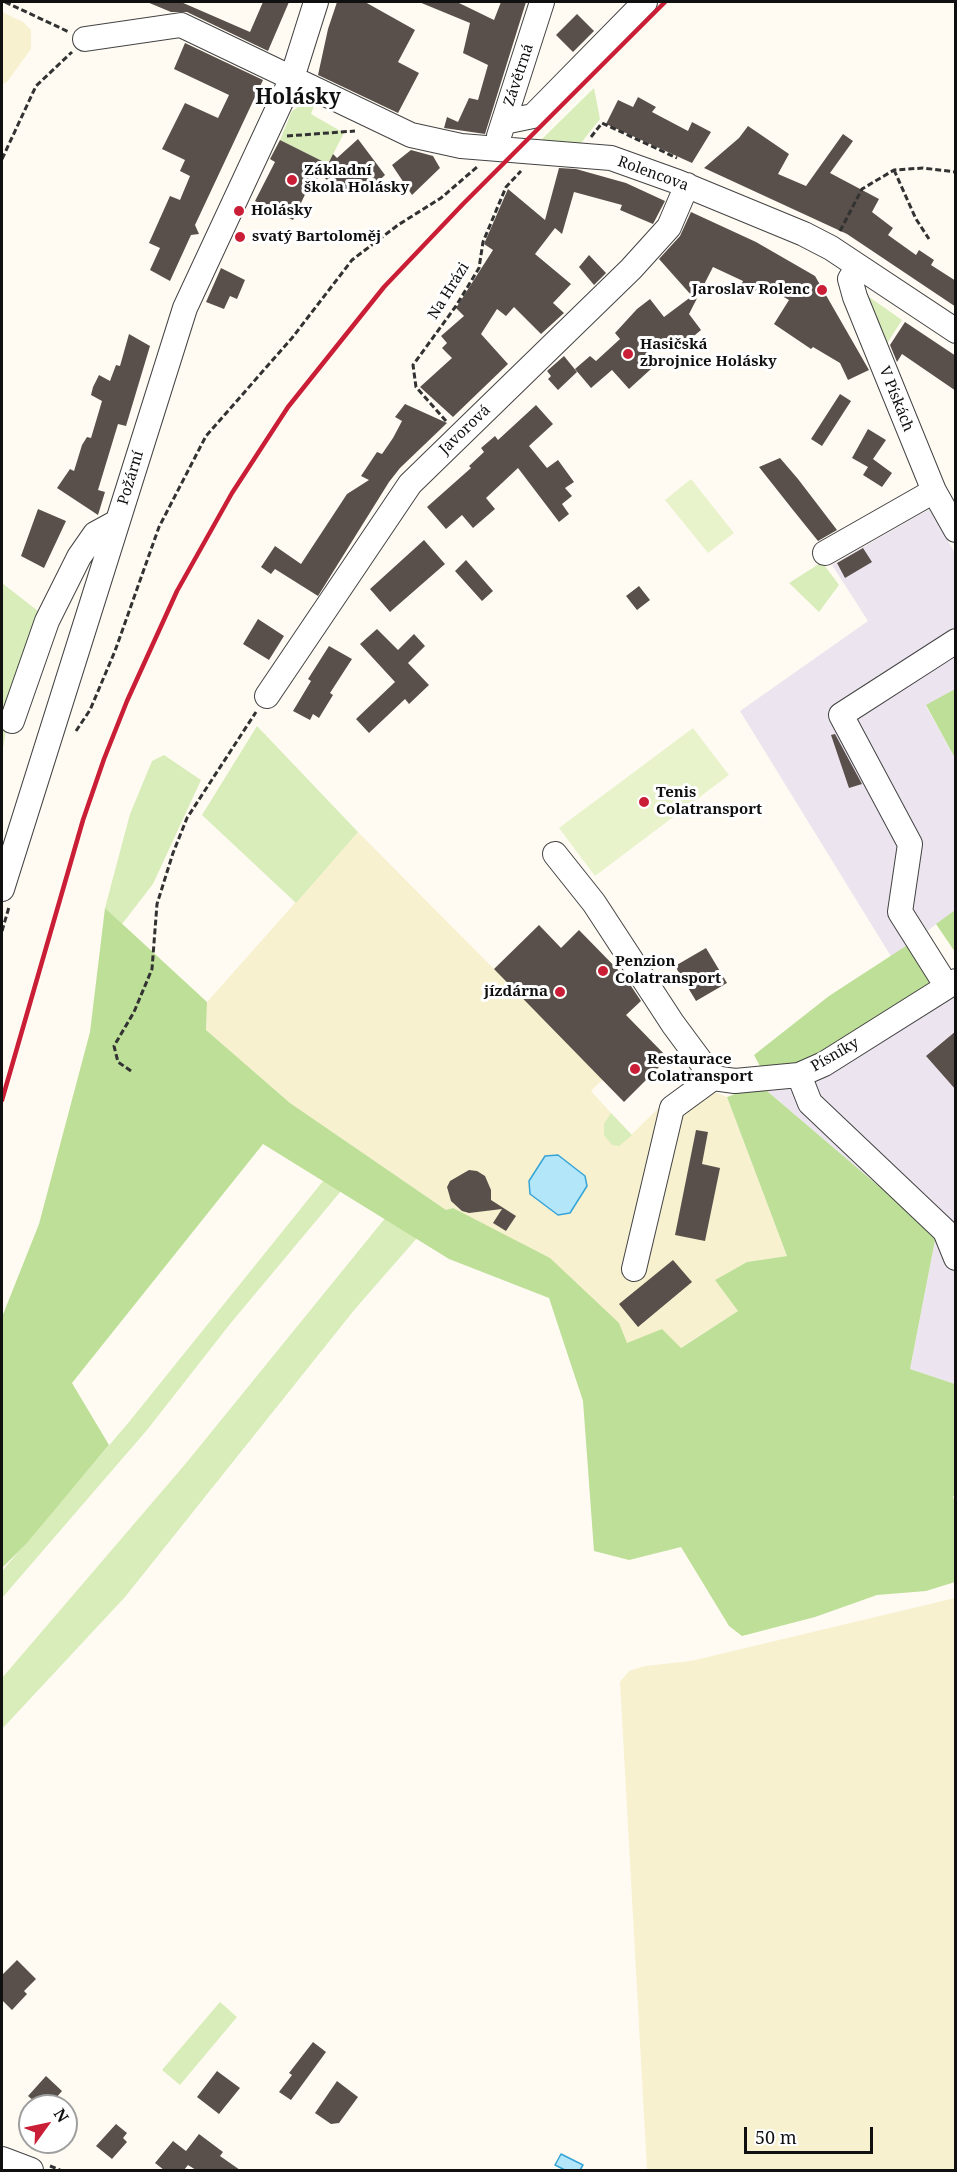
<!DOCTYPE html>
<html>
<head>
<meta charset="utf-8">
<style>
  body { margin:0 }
  #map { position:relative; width:957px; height:2172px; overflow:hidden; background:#fffbf3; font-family:"Noto Serif",serif }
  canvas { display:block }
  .frame { position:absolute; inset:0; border:3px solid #101010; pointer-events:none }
  .north { position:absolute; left:18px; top:2094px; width:60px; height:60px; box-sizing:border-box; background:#fff; border:2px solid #9f9f9f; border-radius:50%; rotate:57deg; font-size:16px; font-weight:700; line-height:24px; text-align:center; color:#101010 }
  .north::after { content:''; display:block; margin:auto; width:21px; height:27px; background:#ca1e36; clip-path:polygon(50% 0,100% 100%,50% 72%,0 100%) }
  .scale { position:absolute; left:744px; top:2127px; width:129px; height:27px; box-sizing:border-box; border:3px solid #101010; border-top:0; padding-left:8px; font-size:18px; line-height:21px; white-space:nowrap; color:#101010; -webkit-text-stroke:4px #fff; paint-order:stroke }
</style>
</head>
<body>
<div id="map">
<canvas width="957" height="2172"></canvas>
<div class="frame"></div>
<div class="north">N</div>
<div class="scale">50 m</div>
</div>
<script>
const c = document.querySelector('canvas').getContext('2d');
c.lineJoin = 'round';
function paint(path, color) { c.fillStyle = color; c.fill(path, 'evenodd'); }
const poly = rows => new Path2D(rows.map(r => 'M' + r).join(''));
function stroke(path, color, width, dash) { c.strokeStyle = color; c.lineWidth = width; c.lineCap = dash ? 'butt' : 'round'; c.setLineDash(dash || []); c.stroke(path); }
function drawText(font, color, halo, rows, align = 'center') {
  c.font = font + ' "Noto Serif",serif'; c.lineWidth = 6; c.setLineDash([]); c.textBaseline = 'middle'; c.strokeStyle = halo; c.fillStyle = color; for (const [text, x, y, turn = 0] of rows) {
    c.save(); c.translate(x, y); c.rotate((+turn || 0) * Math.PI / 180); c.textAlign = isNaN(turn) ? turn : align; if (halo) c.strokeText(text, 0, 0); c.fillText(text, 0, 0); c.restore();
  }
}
paint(poly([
  [929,509,955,553,955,689,926,706,955,758,955,910,892,958,740,711,868,621,832,565],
  [955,992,955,1384,910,1369,936,1235,760,1085]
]), '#ece4ef');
paint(poly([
  [2,12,23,22,31,30,31,49,7,82,2,84],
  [358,832,494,969,539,925,647,1036,591,1091,631,1135,689,1078,702,1087,727,1097,787,1256,747,1262,715,1280,738,1311,680,1348,627,1344,453,1208,446,1210,290,1103,206,1030,207,1002],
  [955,1598,955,2170,647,2170,620,1682,629,1671,645,1666,691,1661]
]), '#f7f1d0');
paint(poly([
  [594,88,600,119,581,143,549,143,542,139],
  [301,105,314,106,311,114,344,133,328,164,280,140,292,111],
  [862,292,902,320,886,345],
  [822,562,839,585,819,612,789,583],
  [2,583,47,618,8,718,2,754],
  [257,726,358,832,296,903,202,815],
  [164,755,201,780,153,884,122,924,105,908,130,814,152,761],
  [611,1113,632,1135,619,1146,612,1145,604,1135,604,1124],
  [323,1181,341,1191,230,1324,147,1430,2,1598,2,1571,129,1422],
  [386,1217,417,1238,355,1309,125,1597,2,1729,2,1678,187,1462],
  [220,2002,237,2017,180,2085,162,2070]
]), '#d8edb9');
paint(poly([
  [955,689,955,758,926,705],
  [105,908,207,1002,206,1030,290,1103,446,1210,453,1208,550,1258,619,1323,627,1343,662,1329,681,1348,738,1311,715,1280,747,1262,787,1256,727,1097,760,1085,936,1235,910,1369,955,1384,956,1496,953,1496,956,1507,955,1582,926,1591,877,1595,815,1617,742,1636,729,1626,681,1547,629,1560,594,1551,583,1401,549,1298,449,1259,263,1144,72,1383,109,1445,26,1544,2,1568,2,1317,39,1224,90,1032],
  [955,910,955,952,936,924],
  [912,942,938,984,823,1057,763,1072,754,1055,829,996]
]), '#bedf97');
paint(poly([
  [691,479,734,533,708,553,665,500],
  [693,728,729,775,595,876,559,828]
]), '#e9f3cb');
const water = poly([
  [558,1155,585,1176,587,1186,570,1213,558,1215,530,1194,529,1181,545,1156,558,1155],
  [561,2154,583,2165,580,2170,565,2170,555,2165,561,2154]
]);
paint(water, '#b4e6fa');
stroke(water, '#36a4d6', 1.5);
paint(poly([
  [147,2,181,2,250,32,263,2,289,2,268,51,187,12,171,12],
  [337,2,365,2,415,30,398,62,419,73,398,113,318,75,328,29],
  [419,2,457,2,494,20,501,2,526,2,485,134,444,128,447,117,458,122,469,98,478,100,488,65,463,53,470,23],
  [577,14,594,31,573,52,556,35],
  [185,43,263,80,195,225,199,234,191,235,170,281,150,270,160,248,149,243,170,196,180,200,190,176,180,171,185,160,162,149,185,103,218,118,229,95,174,69],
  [638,97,656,107,652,112,688,131,692,122,711,132,692,163,606,124,618,100,633,107],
  [748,126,789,154,778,174,806,186,843,134,853,141,830,173,879,199,872,212,893,228,888,235,916,255,919,250,934,260,931,265,956,281,956,307,847,234,704,168,739,138],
  [358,139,385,175,368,191,358,181,348,191,344,188,340,191,320,174,312,188,309,186,293,220,255,201,275,162,270,159,280,140,328,164,333,154,337,158],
  [411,150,433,156,440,168,412,195,392,165],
  [559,168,576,169,626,183,665,201,653,224,620,210,622,205,574,192,562,234,555,228,535,254,571,284,553,303,564,313,541,334,514,307,506,316,497,309,481,334,508,364,453,417,420,387,452,358,442,348,447,343,441,336,464,316,456,308,493,250,484,244,508,189,545,220],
  [691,212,756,242,815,276,869,370,848,380,840,363,813,347,811,349,774,324,789,300,761,284,751,296,738,291,743,281,713,267,689,314,701,330,689,340,668,338,644,361,651,369,629,389,612,370,591,388,575,369,590,356,596,361,620,339,615,333,637,309,650,299,664,317,692,296,659,259,680,236],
  [589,255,606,273,594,285,579,267],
  [221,268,245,280,237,299,230,296,224,309,206,302],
  [905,322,956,356,956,391,902,354,897,362,890,345],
  [129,334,150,346,126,426,118,424,98,490,105,492,98,515,57,488,70,469,74,471,82,445,87,437,91,438,102,401,91,395,93,387,99,375,110,381,116,365,120,366],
  [564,356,577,372,558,390,548,379,551,376,547,371],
  [840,394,851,401,822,446,811,439],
  [405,404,447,423,400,468,389,482,318,596,275,569,271,574,261,567,275,546,301,564,347,494,369,480,361,476,377,452,382,454,393,438,402,421,395,417],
  [536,405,553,424,529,446,547,468,558,460,574,482,565,488,572,496,562,504,569,514,559,522,518,468,486,498,495,509,473,528,462,515,446,529,427,507,471,468,469,466,484,452,481,448,495,436,498,440],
  [868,429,886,440,873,459,892,473,882,487,863,475,868,467,852,458],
  [780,458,798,479,837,530,818,541,793,510,759,467],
  [38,509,66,521,44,568,21,556],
  [424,540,445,564,390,612,370,589],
  [863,548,872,562,845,578,837,563],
  [466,560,493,591,482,601,455,571],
  [639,586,650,600,637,610,626,596],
  [258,619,284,636,269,660,243,644],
  [377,629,398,650,414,634,425,646,408,663,429,685,409,704,405,699,369,733,356,719,395,682,360,644],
  [329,646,352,659,330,693,333,695,319,718,313,714,310,720,293,711,311,681,308,679],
  [835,734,862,784,849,788,831,735],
  [539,925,561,948,579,930,625,977,641,1001,626,1015,668,1058,624,1102,494,969],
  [706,948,727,983,696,1001,675,966],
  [956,1031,956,1090,926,1056],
  [696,1130,708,1132,702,1164,720,1168,705,1241,675,1235],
  [469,1170,477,1171,485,1176,491,1190,491,1200,516,1216,506,1231,493,1223,502,1209,469,1213,462,1211,451,1201,447,1187,450,1181],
  [673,1260,692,1282,638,1327,619,1304],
  [17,1960,36,1979,24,1991,27,1994,12,2010,2,2000,2,1975],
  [313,2042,326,2052,291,2100,279,2092,292,2075,289,2073],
  [217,2071,240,2088,219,2114,197,2097],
  [46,2076,62,2091,49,2106,40,2106,28,2096],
  [337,2081,358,2097,339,2123,331,2124,315,2113],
  [116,2124,127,2133,123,2138,127,2142,112,2159,96,2146],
  [199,2134,223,2152,220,2156,240,2170,196,2170,188,2165,184,2170,164,2170,155,2163,173,2141,186,2151]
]), '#59504b');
const minor = poly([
  [85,39,181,25,411,135,461,146,611,158,678,182,804,234,831,248,956,331],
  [504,122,533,116,645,2],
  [499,136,542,2],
  [858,266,850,279,855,297,934,491,956,530],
  [825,553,934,491],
  [267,696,410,484,631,269,669,227,687,185],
  [12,721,47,621,79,557,95,534,117,522],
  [555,854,594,903,673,1024,713,1078],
  [2,889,185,308,292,78,316,2],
  [946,985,900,912,910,844,841,715,956,641],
  [799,1075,810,1103,945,1231,956,1258],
  [634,1269,672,1108,713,1078,735,1081,799,1075,824,1064,956,981],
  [2,2159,31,2170]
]);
stroke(minor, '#434343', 26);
stroke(poly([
  [5,2,69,32],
  [287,136,355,131],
  [591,137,602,123,677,158],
  [2,159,36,86,72,52],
  [894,170,916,219,929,239],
  [840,231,862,189,894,170,923,168,956,172],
  [446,421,416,387,413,365,456,306,479,268,483,242,506,187,521,171],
  [76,731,90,710,115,651,159,527,206,436,292,338,352,260,398,225,441,198,477,167],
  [2,931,9,907],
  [131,1071,118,1062,114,1046,134,1012,152,969,157,904,173,853,187,818,256,712],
  [50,2166,60,2170]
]), '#323232', 3, [6, 3]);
stroke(minor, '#fff', 24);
stroke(poly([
  [2,1100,83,820,104,759,127,701,177,591,232,493,288,407,384,287,463,204,665,2]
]), '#ca1e36', 4.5);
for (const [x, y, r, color] of [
  [292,180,6,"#ca1e36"],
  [239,211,6,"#ca1e36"],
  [240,237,6,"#ca1e36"],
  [822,290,6,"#ca1e36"],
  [628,354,6,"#ca1e36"],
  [644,802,6,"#ca1e36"],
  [603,971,6,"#ca1e36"],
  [560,992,6,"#ca1e36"],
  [635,1069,6,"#ca1e36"]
]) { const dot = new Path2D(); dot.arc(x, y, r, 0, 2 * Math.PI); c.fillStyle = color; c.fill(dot); stroke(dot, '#fff', 2); }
drawText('15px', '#101010', '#fff', [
  ["Závětrná",519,75,-72],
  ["Rolencova",653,174,20],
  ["Na Hrázi",449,291,-58],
  ["V Pískách",896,399,68],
  ["Javorová",465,430,-44],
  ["Požární",131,478,-73],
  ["Písníky",835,1055,-30]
]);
drawText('bold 15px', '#101010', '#fff', [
  ["Základní",304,171],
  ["škola Holásky",304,188],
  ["Holásky",251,211],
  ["svatý Bartoloměj",252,237],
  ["Jaroslav Rolenc",810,290,"right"],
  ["Hasičská",640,345],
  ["zbrojnice Holásky",640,362],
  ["Tenis",656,793],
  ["Colatransport",656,810],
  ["Penzion",615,962],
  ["Colatransport",615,979],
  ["jízdárna",548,992,"right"],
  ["Restaurace",647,1060],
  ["Colatransport",647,1077]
], 'left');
drawText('bold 21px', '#101010', '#fff', [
  ["Holásky",298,98]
]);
</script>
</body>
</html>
